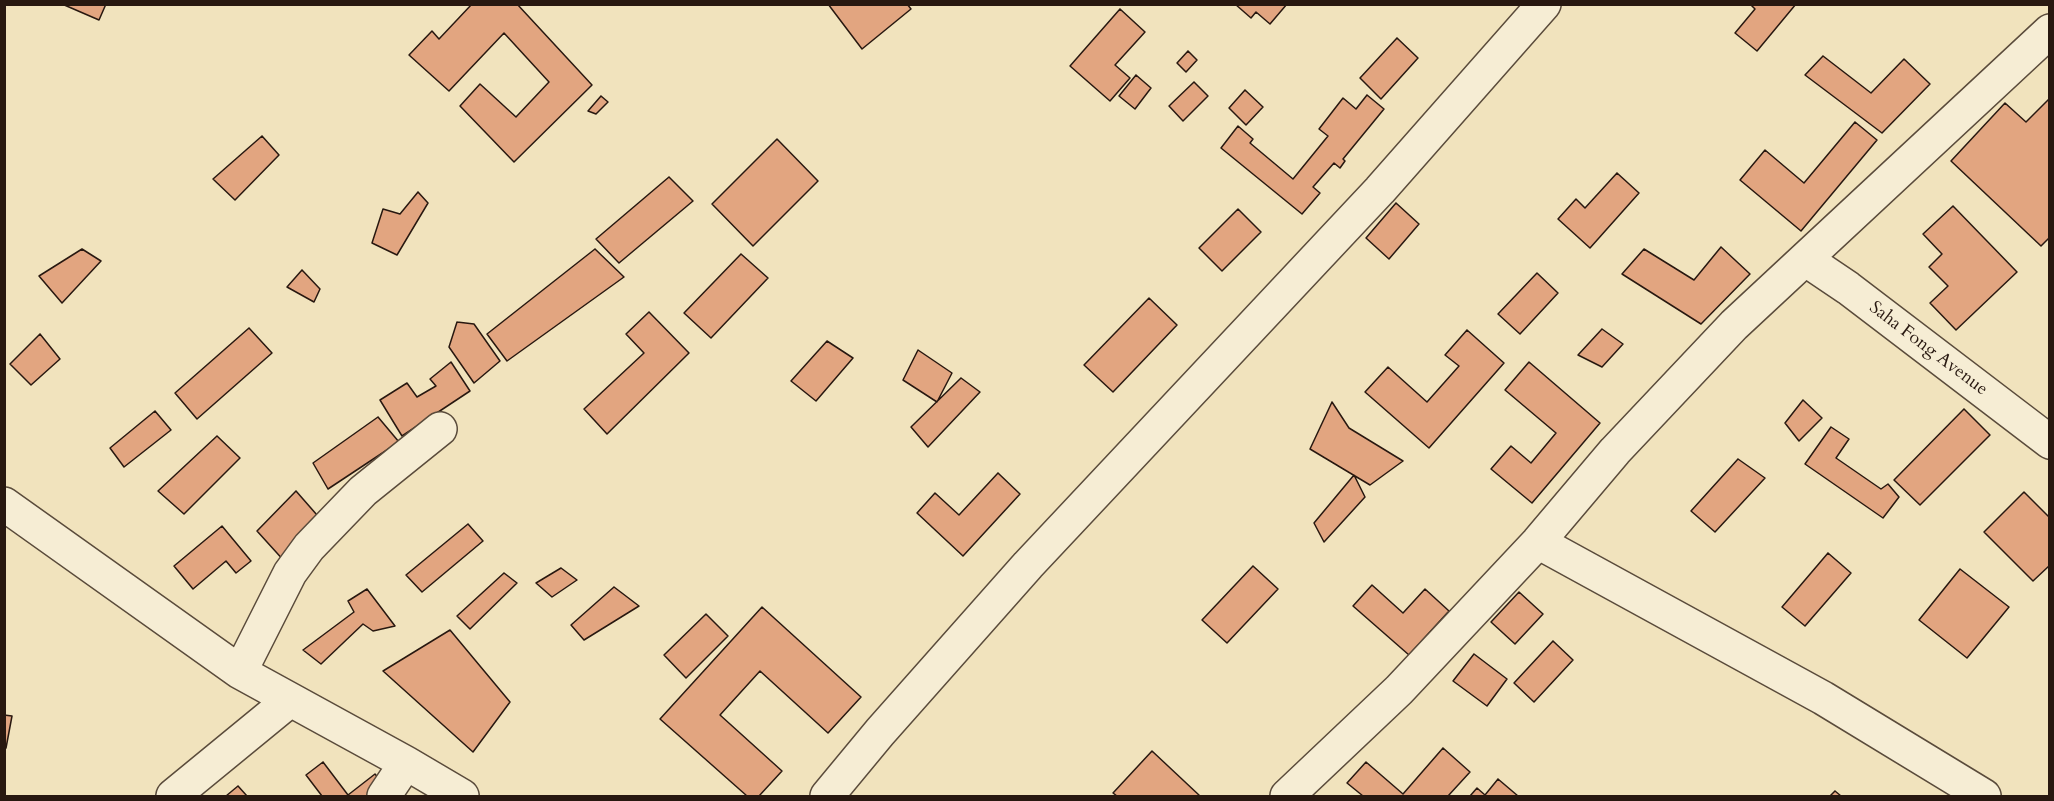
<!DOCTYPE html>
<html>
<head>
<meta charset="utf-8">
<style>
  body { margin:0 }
  #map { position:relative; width:2054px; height:801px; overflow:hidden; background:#f1e3bd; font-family:Cardo,serif }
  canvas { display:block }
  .frame { position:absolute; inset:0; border:6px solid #281810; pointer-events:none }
</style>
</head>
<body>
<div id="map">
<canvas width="2054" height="801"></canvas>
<div class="frame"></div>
</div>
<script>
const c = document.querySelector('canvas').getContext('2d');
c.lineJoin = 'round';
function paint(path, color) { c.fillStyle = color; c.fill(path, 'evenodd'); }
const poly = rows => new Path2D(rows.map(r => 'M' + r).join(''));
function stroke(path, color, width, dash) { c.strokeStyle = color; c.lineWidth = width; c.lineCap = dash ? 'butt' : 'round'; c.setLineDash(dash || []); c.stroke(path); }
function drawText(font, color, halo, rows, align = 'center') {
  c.font = font + ' Cardo,serif'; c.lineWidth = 4.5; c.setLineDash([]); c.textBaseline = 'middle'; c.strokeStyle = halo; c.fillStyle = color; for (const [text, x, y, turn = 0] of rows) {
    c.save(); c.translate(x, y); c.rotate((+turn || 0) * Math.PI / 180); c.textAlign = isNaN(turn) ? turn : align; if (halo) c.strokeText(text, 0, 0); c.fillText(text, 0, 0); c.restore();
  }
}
const building = poly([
  [62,4,106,4,99,20,62,4],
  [472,4,517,4,592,85,514,162,460,106,480,84,516,117,549,82,504,33,449,91,409,55,432,31,439,39,472,4],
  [828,4,907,4,911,9,862,49,828,4],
  [1235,4,1287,4,1270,24,1256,12,1251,18,1235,4],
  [1750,4,1796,4,1757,51,1735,33,1755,9,1750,4],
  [1120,9,1145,32,1115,65,1130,78,1110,101,1070,66,1120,9],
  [1397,38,1418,58,1381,99,1360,78,1397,38],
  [1188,51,1197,60,1186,72,1177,63,1188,51],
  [1823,56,1871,93,1904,59,1930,84,1882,133,1805,75,1823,56],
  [1136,75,1151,88,1135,109,1119,96,1136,75],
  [1194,82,1208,96,1183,121,1169,106,1194,82],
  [1245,90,1263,107,1246,125,1229,108,1245,90],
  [1367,95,1384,109,1343,159,1345,161,1340,168,1334,163,1313,187,1320,193,1302,214,1221,148,1238,126,1253,139,1250,143,1293,179,1328,136,1319,129,1343,98,1356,109,1367,95],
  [601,96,608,102,596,114,588,111,601,96],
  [2050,98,2050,237,2041,246,1951,161,2005,103,2026,122,2050,98],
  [1855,122,1877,140,1801,231,1740,180,1765,150,1804,183,1855,122],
  [262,136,279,155,235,200,213,179,262,136],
  [777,139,818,181,753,246,712,204,777,139],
  [1617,173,1639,193,1590,248,1558,219,1576,199,1585,208,1617,173],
  [669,177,693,201,619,263,596,239,669,177],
  [418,192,428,203,397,255,372,243,383,209,400,214,418,192],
  [1396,203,1419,224,1389,259,1366,238,1396,203],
  [1953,206,2017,272,1956,330,1930,303,1948,286,1929,267,1942,254,1923,234,1953,206],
  [1238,209,1261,232,1222,271,1199,248,1238,209],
  [1721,247,1750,274,1701,324,1622,274,1644,249,1694,280,1721,247],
  [82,249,101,261,62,303,39,276,82,249],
  [595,249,624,277,507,361,487,334,595,249],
  [741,254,768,278,711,338,684,313,741,254],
  [302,270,320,289,314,302,287,287,302,270],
  [1537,273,1558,293,1520,334,1498,314,1537,273],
  [1149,298,1177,325,1113,392,1084,365,1149,298],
  [649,312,689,353,607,434,584,409,644,353,626,334,649,312],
  [457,322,474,324,500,361,474,383,449,347,457,322],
  [249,328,272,353,197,419,175,393,249,328],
  [1602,329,1623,344,1602,367,1578,355,1602,329],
  [1467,330,1504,363,1429,448,1365,392,1388,367,1427,402,1459,366,1445,355,1467,330],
  [40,334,60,359,31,385,10,364,40,334],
  [827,341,853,358,816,401,791,381,827,341],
  [918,350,952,373,937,402,903,380,918,350],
  [451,362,470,391,402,436,380,400,407,383,417,397,436,386,430,379,451,362],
  [1529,362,1600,423,1532,503,1491,469,1511,446,1531,463,1556,433,1505,390,1529,362],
  [961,378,980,392,928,447,911,427,961,378],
  [1803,400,1822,418,1799,441,1785,423,1803,400],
  [1332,402,1349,428,1403,461,1370,485,1310,449,1332,402],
  [1964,409,1990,435,1920,505,1894,480,1964,409],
  [155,411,171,430,124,467,110,448,155,411],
  [378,417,399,442,328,489,313,463,378,417],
  [1831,427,1849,439,1836,458,1881,489,1888,484,1899,497,1883,518,1805,464,1831,427],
  [217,436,240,458,184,514,158,491,217,436],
  [1738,459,1765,478,1715,532,1691,511,1738,459],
  [998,473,1020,494,963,556,917,513,935,493,959,515,998,473],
  [1354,475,1365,497,1324,542,1314,523,1354,475],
  [296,491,324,523,286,563,257,531,296,491],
  [2024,492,2050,518,2050,565,2033,581,1984,532,2024,492],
  [468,524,483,541,422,592,406,575,468,524],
  [222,526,251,561,236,573,226,561,193,589,174,566,222,526],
  [1828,553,1851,573,1805,626,1782,607,1828,553],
  [1253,566,1278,589,1227,643,1202,620,1253,566],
  [561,568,577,580,552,597,536,583,561,568],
  [1960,569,2009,607,1967,658,1919,620,1960,569],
  [504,573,517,583,470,629,457,616,504,573],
  [1372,585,1403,613,1425,589,1449,611,1409,655,1353,606,1372,585],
  [614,587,639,606,584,640,571,625,614,587],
  [367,589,395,626,373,631,363,624,321,664,303,650,354,612,348,601,367,589],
  [1519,592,1543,614,1515,644,1491,622,1519,592],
  [762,607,861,697,828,733,760,671,720,715,782,771,759,796,747,796,660,719,762,607],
  [706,614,728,636,686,678,664,655,706,614],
  [450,630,510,702,473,752,383,671,450,630],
  [1553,641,1573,660,1534,702,1514,683,1553,641],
  [1474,654,1507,679,1487,706,1453,681,1474,654],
  [4,715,12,716,6,748,4,747,4,715],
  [1443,748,1470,772,1448,796,1363,796,1347,783,1366,762,1403,794,1443,748],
  [1152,751,1200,796,1117,796,1113,793,1152,751],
  [323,762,348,795,375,774,385,786,371,796,322,796,306,775,323,762],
  [1498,779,1518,796,1470,796,1477,788,1485,795,1498,779],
  [238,786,247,796,226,796,238,786],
  [1835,791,1841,796,1830,796,1835,791]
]);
paint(building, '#e2a580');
stroke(building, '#281810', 1.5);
const minor = poly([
  [1805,259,1848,288,2050,442],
  [4,504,240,672,406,763,462,796],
  [1538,542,1823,698,1984,796],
  [240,672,290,573,309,547,363,491,440,429],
  [173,796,290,700],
  [384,796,406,763],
  [827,796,880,732,1028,565,1380,190,1544,4],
  [1287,796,1399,690,1538,542,1615,451,1734,325,2050,31]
]);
stroke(minor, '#5a4b3b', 36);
stroke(minor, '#f6edd4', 33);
drawText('18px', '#281810', '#f6edd4', [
  ["Saha Fong Avenue",1928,349,37]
]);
</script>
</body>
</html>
